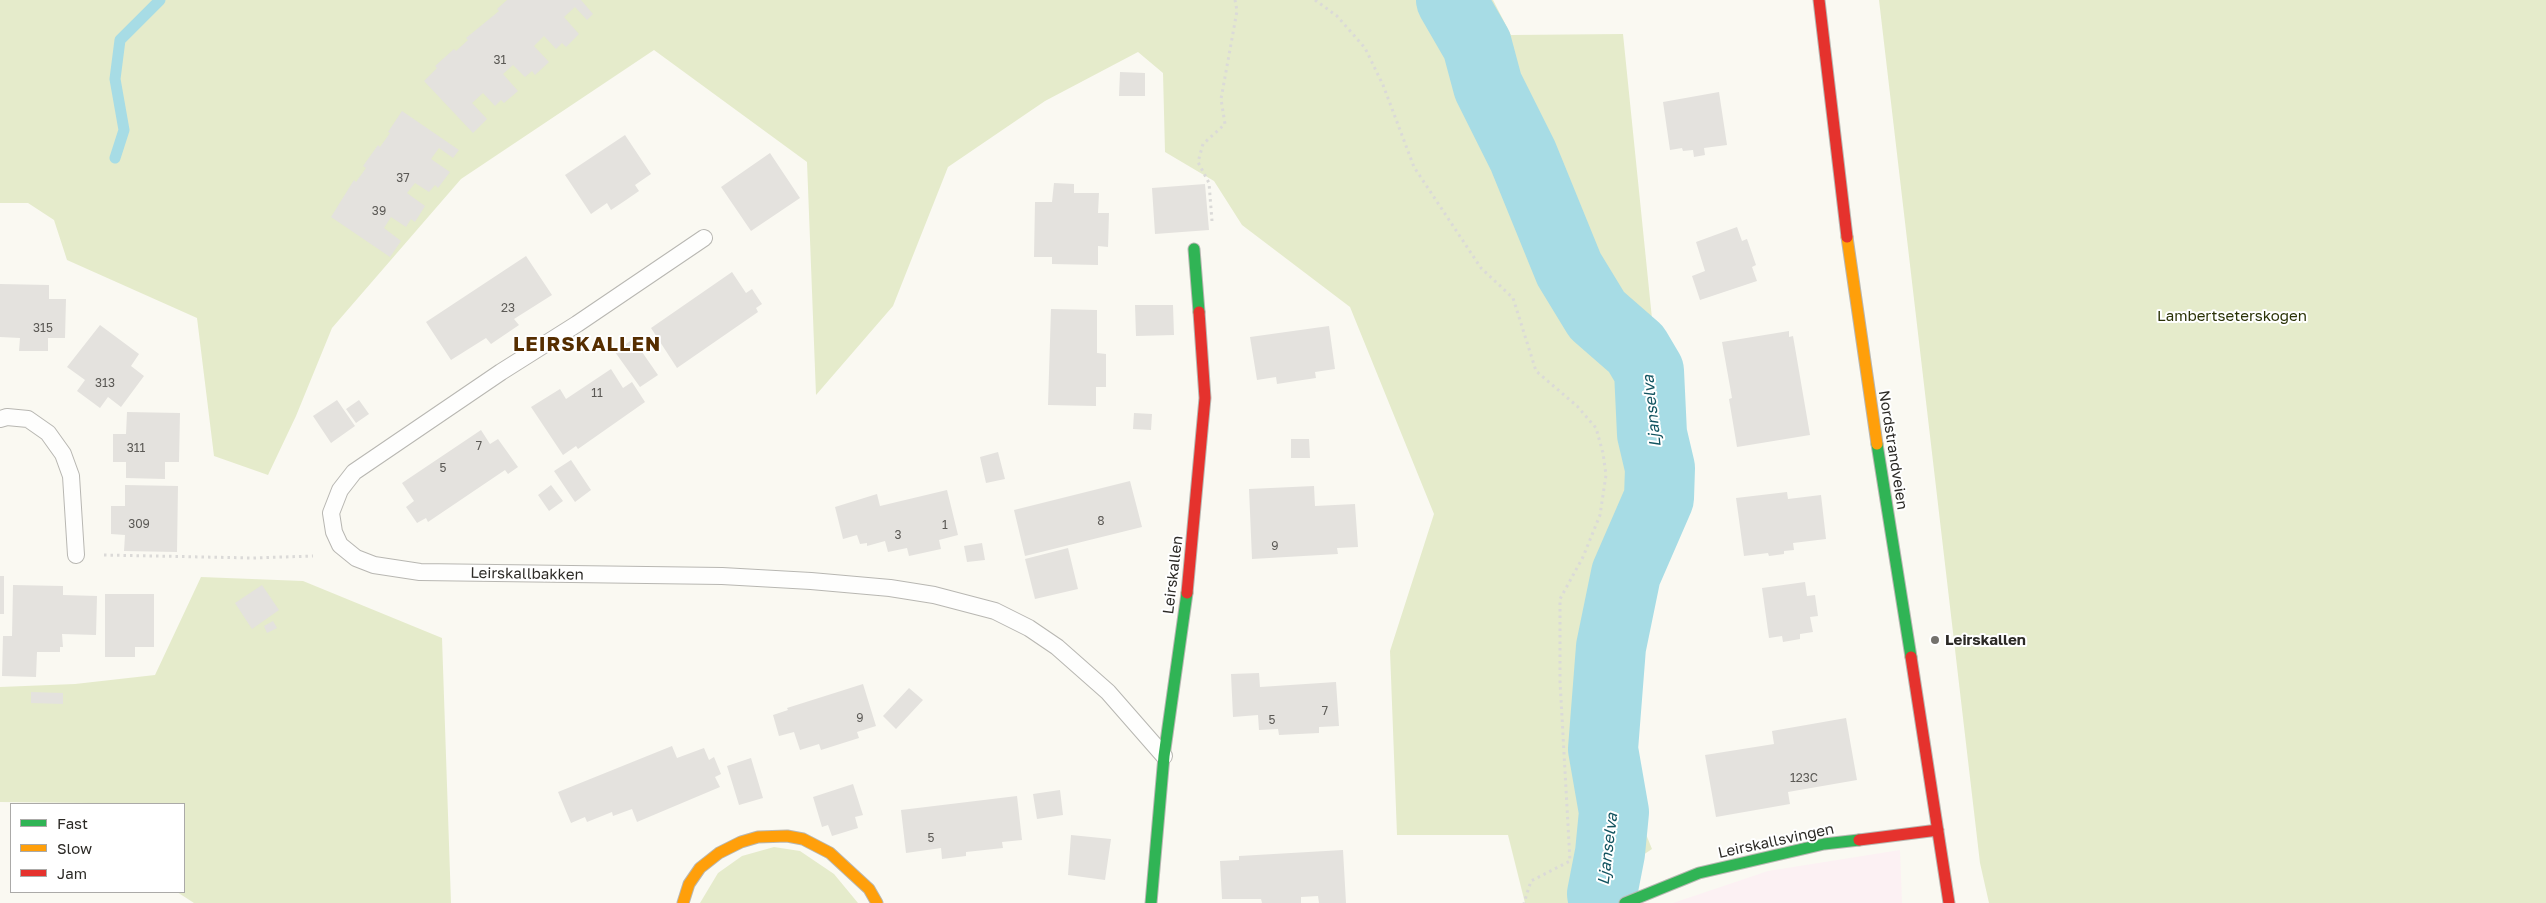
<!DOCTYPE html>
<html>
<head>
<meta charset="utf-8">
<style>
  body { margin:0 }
  #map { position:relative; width:2546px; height:903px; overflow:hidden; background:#faf9f2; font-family:"Golos Text",sans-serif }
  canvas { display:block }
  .legend { position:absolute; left:10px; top:803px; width:175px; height:90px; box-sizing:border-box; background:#fff; border:1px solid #abaaa8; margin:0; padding:6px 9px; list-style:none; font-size:15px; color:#2c2a26 }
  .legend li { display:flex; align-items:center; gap:10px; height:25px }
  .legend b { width:25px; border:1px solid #abaaa8 }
</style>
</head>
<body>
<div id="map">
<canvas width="2546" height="903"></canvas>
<ul class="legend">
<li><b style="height:6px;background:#30b455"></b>Fast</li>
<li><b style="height:6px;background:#ff9f0a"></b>Slow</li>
<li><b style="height:6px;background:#e5322d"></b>Jam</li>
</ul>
</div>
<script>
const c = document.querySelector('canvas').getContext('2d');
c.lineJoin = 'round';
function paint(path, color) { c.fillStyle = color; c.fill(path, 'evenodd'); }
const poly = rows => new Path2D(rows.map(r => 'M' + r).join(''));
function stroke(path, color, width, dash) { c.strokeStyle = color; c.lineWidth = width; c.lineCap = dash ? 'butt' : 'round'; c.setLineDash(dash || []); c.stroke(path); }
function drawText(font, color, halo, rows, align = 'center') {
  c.font = font + ' "Golos Text",sans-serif'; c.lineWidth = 4; c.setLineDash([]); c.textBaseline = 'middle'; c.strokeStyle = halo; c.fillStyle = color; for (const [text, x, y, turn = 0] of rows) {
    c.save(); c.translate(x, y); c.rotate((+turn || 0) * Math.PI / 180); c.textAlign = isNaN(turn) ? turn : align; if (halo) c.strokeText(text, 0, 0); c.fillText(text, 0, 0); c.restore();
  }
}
paint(poly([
  [1900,850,1902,903,1673,903,1768,871]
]), '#fcf1f3');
paint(poly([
  [0,0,1493,0,1511,35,1623,34,1655,348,1687,482,1606,736,1652,849,1571,903,1525,903,1508,835,1397,835,1390,651,1434,514,1350,307,1242,225,1214,181,1165,152,1163,73,1138,52,1045,101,948,167,893,306,816,395,807,162,654,50,461,179,332,328,296,416,268,475,214,456,197,318,67,260,54,220,28,203,0,203],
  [1879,0,2546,0,2546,903,1989,903,1980,863],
  [201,577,303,581,442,638,451,903,194,903,177,892,184,892,184,804,0,802,0,687,75,684,155,675],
  [774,847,800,851,834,874,858,903,700,903,718,873,742,856]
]), '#e5ebcb');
stroke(poly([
  [115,158,124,130,115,79,120,40,160,0]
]), '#a7dce5', 11);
stroke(poly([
  [1451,0,1477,45,1488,86,1523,156,1569,269,1597,315,1636,349,1649,371,1652,434,1660,468,1659,498,1626,574,1611,647,1603,749,1614,812,1610,853,1602,894]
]), '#a7dce5', 70);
paint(poly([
  [507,0,581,0,593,14,587,20,575,7,564,17,579,34,566,47,562,43,556,49,544,36,534,46,549,62,535,75,532,71,525,77,513,65,503,74,518,91,504,103,501,100,495,106,483,93,472,103,487,119,473,133,424,81,437,68,435,66,454,49,456,51,468,40,466,38,499,11,497,9],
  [1120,72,1145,73,1145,96,1119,96],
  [1719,92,1727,145,1704,148,1705,155,1694,157,1693,150,1683,151,1682,148,1670,150,1663,102],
  [402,111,459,150,453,158,439,148,431,159,450,172,438,188,435,185,429,192,415,183,407,193,425,206,415,222,411,219,406,227,391,217,384,228,401,241,390,257,331,217,354,180,356,182,366,168,363,166,378,145,380,147,390,133,388,132],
  [625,135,651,174,635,185,639,191,626,200,611,210,607,203,591,214,565,175],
  [770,153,800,198,751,231,721,187],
  [1054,183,1074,184,1074,193,1099,193,1098,213,1109,213,1108,247,1098,246,1098,265,1052,264,1052,257,1034,257,1035,202,1052,202],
  [1205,184,1209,230,1155,234,1152,188],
  [1737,227,1742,241,1747,239,1756,265,1752,267,1757,281,1700,300,1692,276,1705,271,1696,242],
  [526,256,552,295,514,319,519,325,491,344,486,338,451,360,426,322],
  [732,272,746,293,752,289,762,304,756,308,758,312,677,368,651,328],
  [0,284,49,285,49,299,66,299,65,338,48,338,48,351,19,351,20,338,0,337],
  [1135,305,1173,305,1174,335,1136,336],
  [1051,309,1097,310,1097,353,1106,354,1106,387,1096,387,1096,406,1048,405],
  [100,325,139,354,131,366,144,376,121,407,108,397,100,408,77,391,85,380,67,367],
  [1329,326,1335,369,1315,372,1316,378,1296,381,1277,384,1276,377,1257,380,1250,337],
  [1789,331,1789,337,1793,336,1810,435,1737,447,1729,399,1732,398,1722,342],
  [633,339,658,375,640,387,615,352],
  [611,369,623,388,632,382,645,402,578,449,576,446,563,455,531,407,560,389,566,399],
  [337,400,355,426,331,443,313,416],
  [359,400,369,414,356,423,346,409],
  [127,412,180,413,179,462,165,462,165,479,126,478,126,462,113,462,113,434,126,434],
  [1134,413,1152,414,1151,430,1133,429],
  [481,430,490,444,498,439,518,467,508,474,505,470,428,522,426,518,417,523,406,507,414,501,402,483],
  [1291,439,1309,439,1310,458,1291,458],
  [998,452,1005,479,986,483,980,457],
  [571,460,591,490,575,502,554,471],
  [1130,481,1142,527,1025,556,1014,510],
  [125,485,178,486,177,552,124,551,125,535,111,534,111,506,125,506],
  [551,485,563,501,549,511,538,495],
  [1314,486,1315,506,1355,504,1358,547,1337,548,1338,554,1252,559,1249,489],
  [947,490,958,535,939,540,941,549,909,556,907,548,888,552,885,541,867,546,867,543,860,544,857,535,843,539,835,507,877,494,880,506],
  [1787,492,1788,499,1821,495,1826,539,1793,543,1794,550,1784,551,1784,554,1769,556,1768,553,1744,556,1736,498],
  [982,543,985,560,967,562,964,546],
  [1068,548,1078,589,1035,599,1025,559],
  [0,576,4,576,4,614,0,614],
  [1805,582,1807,596,1815,595,1818,616,1810,617,1813,632,1800,634,1800,639,1783,642,1782,636,1769,638,1762,588],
  [13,585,63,586,63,595,97,596,96,635,62,634,63,647,60,647,60,652,37,652,36,677,2,676,3,636,12,636],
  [262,585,279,610,252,629,235,603],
  [105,594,154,594,154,647,135,647,135,657,105,657],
  [273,621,277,628,267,633,264,626],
  [1259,673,1260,687,1336,682,1339,726,1319,727,1319,733,1279,735,1278,729,1259,730,1258,715,1233,717,1231,674],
  [863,684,876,726,857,732,859,738,821,750,819,744,800,750,794,732,779,736,773,715,788,710,787,708],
  [909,688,923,700,896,729,883,716],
  [31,692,63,693,63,704,31,703],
  [1846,718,1857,780,1788,792,1790,804,1716,817,1705,755,1774,744,1772,731],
  [672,746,677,758,704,748,709,760,714,757,721,774,715,777,720,787,637,822,632,809,613,816,612,812,587,822,585,817,571,823,558,792],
  [751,758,763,798,739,805,727,766],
  [853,784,863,815,855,817,858,828,832,836,828,825,822,827,813,797],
  [1060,790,1063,815,1037,819,1033,794],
  [1017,796,1022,840,1002,842,1003,848,966,852,966,856,942,859,941,848,906,853,901,810],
  [1071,835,1111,839,1105,880,1068,875],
  [1343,850,1346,903,1319,903,1318,896,1301,897,1301,903,1262,903,1261,899,1222,899,1220,861,1239,860,1239,856]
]), '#e4e2de');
const lane = poly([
  [704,238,577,324,501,372,354,472,340,490,331,513,334,532,340,545,356,558,374,565,420,572,722,576,811,581,890,588,934,595,995,611,1029,628,1057,647,1108,692,1164,756],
  [0,419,7,417,28,419,48,433,63,454,71,476,76,555]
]);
const fast = poly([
  [1194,249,1199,312],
  [1877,444,1911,657],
  [1151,903,1164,756,1187,593],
  [1625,903,1699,873,1824,844,1859,840]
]);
const slow = poly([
  [1847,237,1877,444],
  [683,903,689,884,700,868,719,853,741,842,758,837,787,836,803,839,830,853,869,889,877,903]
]);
const jam = poly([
  [1819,0,1847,237],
  [1187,593,1205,398,1199,312],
  [1911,657,1949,903],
  [1859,840,1938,830]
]);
stroke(lane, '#b8b7b2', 18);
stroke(fast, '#b8b7b2', 13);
stroke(slow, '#b8b7b2', 13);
stroke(jam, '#b8b7b2', 13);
stroke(poly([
  [1315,0,1337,16,1365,48,1383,85,1414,167,1481,268,1513,298,1536,371,1577,406,1596,428,1603,453,1606,475,1600,515,1583,557,1560,599,1560,681,1570,861,1531,881,1524,903],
  [1212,221,1209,183,1198,162,1203,144,1225,124,1221,99,1237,11,1235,0],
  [104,555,253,558,313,556]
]), '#dbdad8', 3, [2.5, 4]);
stroke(lane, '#fefefd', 16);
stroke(fast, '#30b455', 11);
stroke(slow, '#ff9f0a', 11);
stroke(jam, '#e5322d', 11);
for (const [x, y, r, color] of [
  [1935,640,5,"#74726d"]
]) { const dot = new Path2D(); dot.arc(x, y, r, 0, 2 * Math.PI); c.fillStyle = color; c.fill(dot); stroke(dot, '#fff', 2); }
drawText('12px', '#5b5955', null, [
  ["31",500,60],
  ["37",403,178],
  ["39",379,211],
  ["23",508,308],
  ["315",43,328],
  ["313",105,383],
  ["11",597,393],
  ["7",479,446],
  ["311",136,448],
  ["5",443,468],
  ["8",1101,521],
  ["309",139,524],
  ["1",945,525],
  ["3",898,535],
  ["9",1275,546],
  ["7",1325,711],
  ["9",860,718],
  ["5",1272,720],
  ["123C",1804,778],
  ["5",931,838]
]);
drawText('15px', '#2a3206', '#fff', [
  ["Lambertseterskogen",2232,316]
]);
drawText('15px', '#2c2a26', '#fff', [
  ["Nordstrandveien",1893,450,81],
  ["Leirskallbakken",527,574,1],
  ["Leirskallen",1173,575,-83],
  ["Leirskallsvingen",1776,841,-12]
]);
drawText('bold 15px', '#2c2a26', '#fff', [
  ["Leirskallen",1945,640]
], 'left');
drawText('italic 16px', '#125460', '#fff', [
  ["Ljanselva",1652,411,-96],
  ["Ljanselva",1608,849,-83]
]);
c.letterSpacing = '1px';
drawText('bold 20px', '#562e00', '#fff', [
  ["LEIRSKALLEN",587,345]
]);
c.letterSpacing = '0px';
</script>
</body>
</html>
